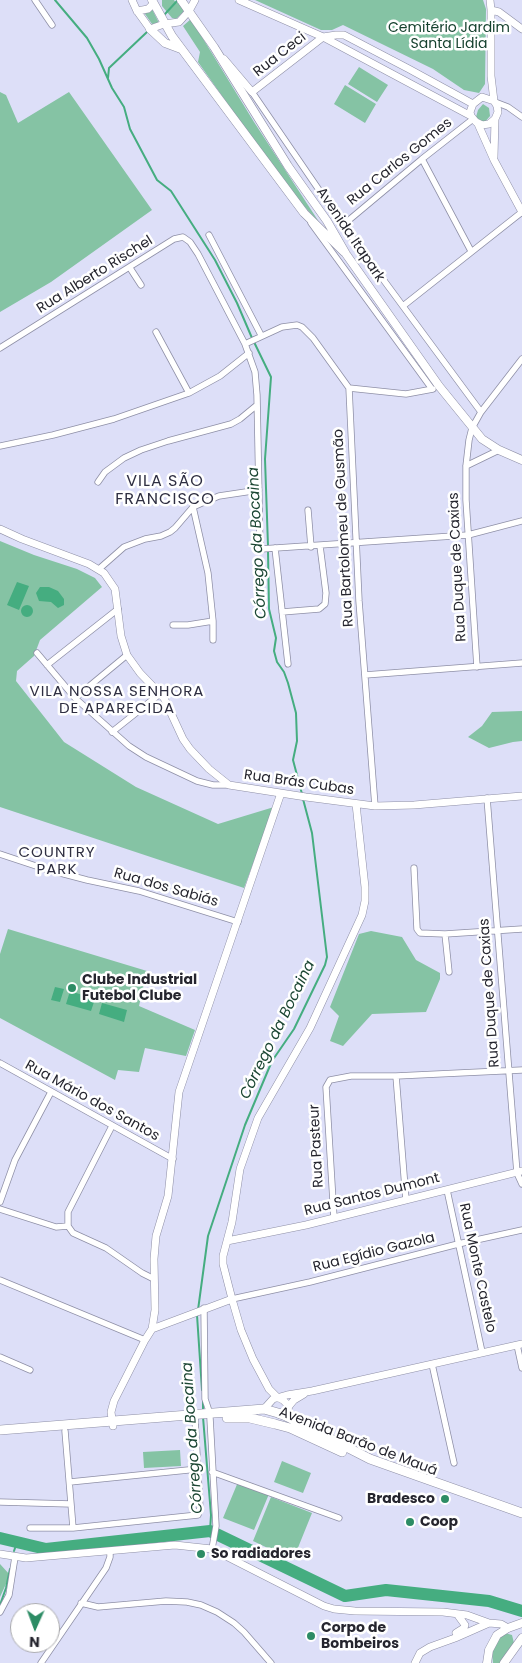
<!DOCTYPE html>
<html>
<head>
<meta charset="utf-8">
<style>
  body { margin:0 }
  #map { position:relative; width:522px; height:1663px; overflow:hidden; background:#dddff8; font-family:Poppins,sans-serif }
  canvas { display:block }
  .north { position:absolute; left:10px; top:1603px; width:50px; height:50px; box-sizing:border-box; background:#fff; border:1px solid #a8a8ab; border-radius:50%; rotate:182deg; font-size:14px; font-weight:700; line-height:20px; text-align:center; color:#25252e }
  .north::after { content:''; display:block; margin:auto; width:18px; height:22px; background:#2d8c65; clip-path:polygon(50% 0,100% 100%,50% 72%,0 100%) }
</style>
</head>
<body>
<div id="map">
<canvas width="522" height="1663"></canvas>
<div class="north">N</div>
</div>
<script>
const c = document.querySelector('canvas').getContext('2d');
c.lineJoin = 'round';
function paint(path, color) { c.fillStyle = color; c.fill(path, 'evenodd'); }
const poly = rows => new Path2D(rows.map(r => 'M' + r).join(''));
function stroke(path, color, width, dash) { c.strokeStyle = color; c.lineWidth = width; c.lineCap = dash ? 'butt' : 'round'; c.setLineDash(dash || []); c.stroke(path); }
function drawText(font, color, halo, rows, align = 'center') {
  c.font = font + ' Poppins,sans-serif'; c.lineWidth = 5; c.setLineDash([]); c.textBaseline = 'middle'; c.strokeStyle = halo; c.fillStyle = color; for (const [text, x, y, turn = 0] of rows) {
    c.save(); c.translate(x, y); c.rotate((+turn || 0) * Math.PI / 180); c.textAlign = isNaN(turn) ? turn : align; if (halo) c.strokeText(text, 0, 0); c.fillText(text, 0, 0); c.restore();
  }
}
paint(poly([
  [162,0,174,0,176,3,181,3,184,7,183,12,176,19,172,18,162,6],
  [255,0,483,0,486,9,485,84,479,93,464,90,433,69,343,25,332,30,321,30],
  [152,9,159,23,152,24,145,14,147,11],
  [191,19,254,122,319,222,298,200,261,151,198,62,200,52,183,26],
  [359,67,388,85,377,102,348,84],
  [345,85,376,104,365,123,334,104],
  [0,92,6,95,18,123,69,92,152,210,51,282,0,312],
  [483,104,489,108,490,116,485,122,478,123,476,117,478,110],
  [0,541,34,555,77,569,95,578,102,587,40,640,34,656,17,671,16,681,64,742,136,787,218,824,274,807,244,888,0,807],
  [522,711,522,741,513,742,489,748,468,737,482,726,492,712],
  [8,929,147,971,139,1006,195,1030,186,1056,145,1048,139,1072,118,1070,115,1080,0,1018,0,954],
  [371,931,402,937,416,960,440,973,440,979,426,1012,372,1014,343,1046,330,1041,339,1016,330,1007,359,934],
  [180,1450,181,1466,144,1468,143,1452],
  [282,1461,311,1473,303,1493,274,1482],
  [238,1482,269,1494,254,1530,223,1518],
  [271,1497,312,1513,293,1560,253,1541],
  [0,1564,10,1575,0,1597],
  [505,1633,512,1635,514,1643,501,1663,493,1663,492,1654,494,1646,497,1640]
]), '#85c3a4');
paint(poly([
  [17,582,29,586,19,610,7,605],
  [40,587,49,587,58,591,64,599,64,605,58,608,51,602,39,601,36,593],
  '21 611a6 6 0 1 1 12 0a6 6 0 1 1-12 0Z',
  [55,987,64,989,60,1002,51,1000],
  [70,991,95,999,91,1011,66,1004],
  [102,1003,127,1010,124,1022,99,1014]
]), '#45ad80');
stroke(poly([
  [55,0,87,38,99,59,112,88,124,107,130,129,157,180,171,191,215,260,237,303,252,338],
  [165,14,177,1],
  [108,78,109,68,147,32],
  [254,342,271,377,265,459,268,546],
  [268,551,269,609,276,638,274,651,277,662,284,672,288,683,296,713,297,741,293,760,302,794],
  [198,1310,208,1236,245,1125,272,1061,294,1029,325,965,327,957,312,833,303,799],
  [197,1315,202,1390],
  [203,1400,203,1410],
  [203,1417,211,1515,210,1531],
  [14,1551,17,1542],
  [0,1605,6,1588,10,1569]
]), '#45ad80', 2);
stroke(poly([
  [0,1538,46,1549,210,1531,345,1596,386,1590,489,1601,522,1611]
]), '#45ad80', 12);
const minor = poly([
  [35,0,52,25],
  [252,92,343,225,481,412],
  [495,102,508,107,522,117],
  [422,159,471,251],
  [311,223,432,389],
  [343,225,422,159,473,119],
  [209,235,261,335],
  [130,268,141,285],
  [403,306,522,212],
  [156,332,189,393],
  [245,344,282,327,297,325,302,327,313,338,349,388,359,601,375,806],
  [0,348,174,239,183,237,190,242,198,254,245,344,255,372,257,395,260,547,261,549,468,535,522,521],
  [349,388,406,394,433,389],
  [0,446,53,435,114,419,189,393,220,376,249,353],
  [466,466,499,450],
  [98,482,105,472,124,458,141,450,168,441,231,424,240,419,257,405],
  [193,507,208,573,213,621,213,640],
  [308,510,311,547],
  [275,548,288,664],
  [99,569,124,547,145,539,161,536,170,532,175,528,193,507,202,503,219,496,259,490],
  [282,612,319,609,325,604,326,593,320,546],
  [173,625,188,625,213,621],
  [37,653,75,698,129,746,146,757,197,781,213,785,229,785],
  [47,665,118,609],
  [477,667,466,500,466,466,469,440,472,428,481,412,522,359],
  [365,675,522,663],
  [75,698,127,655],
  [112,732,161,693],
  [487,798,517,1173,522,1184],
  [0,854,45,869,87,880,139,891,238,922],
  [414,868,417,929,420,933,445,934,522,929],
  [445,934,449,972],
  [0,1063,173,1159],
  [396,1076,406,1200],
  [447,1190,482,1352],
  [0,1202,15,1160,51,1092],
  [0,1209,56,1227,68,1226],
  [334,1218,326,1087,330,1080,351,1076,396,1076,522,1070],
  [68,1226,68,1212,112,1126],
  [68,1226,73,1233,106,1248,142,1273,154,1279],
  [0,1280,145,1340],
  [232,1299,310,1282,458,1244,522,1230],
  [204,1308,205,1399,210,1414],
  [517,1345,522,1368],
  [0,1357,30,1370],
  [432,1364,454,1463],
  [210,1418,216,1526,212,1549],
  [65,1431,73,1528],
  [212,1472,339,1518],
  [70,1482,198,1469],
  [0,1502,71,1504],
  [30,1528,73,1528,198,1515,200,1508,195,1419],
  [81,1603,98,1607,166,1601,187,1602,201,1605,217,1612,234,1623,244,1632,271,1663],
  [0,1612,9,1595,15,1557],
  [41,1663,106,1568,110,1557,110,1551]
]);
const tertiary = poly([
  [132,0,137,11,150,29,164,24,179,22,189,11,195,0],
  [239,0,323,37,471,116],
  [490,0,491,10,491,76,494,101,497,106,498,112,495,119,489,124,482,125,476,122,471,116,470,112,473,104,482,97,494,101],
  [491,10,499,12,522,29],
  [137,11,148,9,153,4],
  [224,59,252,92,323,37,336,35,344,35,409,69,473,104],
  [478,124,494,160,522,212],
  [494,157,495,119],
  [0,529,22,539,89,564,104,573,115,589,121,636,127,655,140,673,164,698,183,739,190,749,209,769,229,785,306,797,375,806,414,805,522,796],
  [227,1241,306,1225,522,1171],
  [152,1329,232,1299],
  [289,1406,283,1400,277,1397,269,1389,253,1359,241,1330,232,1299,223,1264,223,1256,232,1222,240,1169,258,1118,310,1028,362,915,365,901,365,887,356,804],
  [264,1409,273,1399,287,1395,312,1391,522,1344],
  [286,1416,289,1406,294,1400,304,1394],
  [113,1426,111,1412,114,1401,145,1340,152,1329,155,1310,154,1259,156,1236,168,1196,179,1092,281,793],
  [0,1554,26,1558,175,1545,212,1549,324,1606,334,1609,355,1611,443,1612,467,1615,489,1623],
  [456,1633,464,1628,465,1625,457,1614],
  [415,1663,420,1653,430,1647,455,1638,489,1623,501,1624,508,1628]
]);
const secondary = poly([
  [152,0,172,36,304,213,344,252],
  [181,0,214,47,288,166,327,221,346,254,439,386,482,439,499,450,522,460],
  [150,29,165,43,181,49],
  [487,1663,489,1650,497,1635,508,1628,522,1623],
  [504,1663,522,1638]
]);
const primary = poly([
  [227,1418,250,1418,275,1424,290,1428,342,1452],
  [0,1430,264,1409,278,1413,286,1416,370,1459,522,1513]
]);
stroke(minor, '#8e8fa6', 7);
stroke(tertiary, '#8e8fa6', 8);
stroke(secondary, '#8e8fa6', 9);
stroke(primary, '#8e8fa6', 10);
stroke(minor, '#fff', 5.5);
stroke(tertiary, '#fff', 7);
stroke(secondary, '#fff', 8);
stroke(primary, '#fff', 9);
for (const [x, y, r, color] of [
  [72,988,5,"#2d8c65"],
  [445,1499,5,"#2d8c65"],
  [410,1522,5,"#2d8c65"],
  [201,1554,5,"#2d8c65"],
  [311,1636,5,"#2d8c65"]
]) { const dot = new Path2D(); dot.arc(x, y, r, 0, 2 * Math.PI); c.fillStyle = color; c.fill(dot); stroke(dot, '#fff', 2); }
drawText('14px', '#15412e', '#fff', [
  ["Cemitério Jardim",449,28],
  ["Santa Lídia",449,44]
]);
drawText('14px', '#25252e', '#fff', [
  ["Rua Ceci",280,55,-38],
  ["Rua Carlos Gomes",400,162,-39],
  ["Avenida Itapark",350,235,56],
  ["Rua Alberto Rischel",95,275,-32],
  ["Rua Bartolomeu de Gusmão",344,528,-93],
  ["Rua Duque de Caxias",458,567,-93],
  ["Rua Brás Cubas",299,783,8],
  ["Rua dos Sabiás",166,888,16],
  ["Rua Duque de Caxias",490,993,-94],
  ["Rua Mário dos Santos",92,1101,29],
  ["Rua Pasteur",317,1146,-93],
  ["Rua Santos Dumont",372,1195,-14],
  ["Rua Egídio Gazola",374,1253,-14],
  ["Rua Monte Castelo",477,1268,78],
  ["Avenida Barão de Mauá",358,1442,21]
]);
drawText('bold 14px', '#25252e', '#fff', [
  ["Clube Industrial",82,980],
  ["Futebol Clube",82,996],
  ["Bradesco",435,1499,"right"],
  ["Coop",420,1522],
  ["So radiadores",211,1554],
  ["Corpo de",321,1628],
  ["Bombeiros",321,1644]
], 'left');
drawText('italic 15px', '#1b4633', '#fff', [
  ["Córrego da Bocaina",258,543,-93],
  ["Córrego da Bocaina",278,1030,-64],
  ["Córrego da Bocaina",193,1438,-94]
]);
c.letterSpacing = '1px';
drawText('15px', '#2f2f42', '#fff', [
  ["VILA NOSSA SENHORA",117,692],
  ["DE APARECIDA",117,709],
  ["COUNTRY",57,853],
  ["PARK",57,870]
]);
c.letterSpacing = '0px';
c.letterSpacing = '1px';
drawText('16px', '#2f2f42', '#fff', [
  ["VILA SÃO",165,482],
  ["FRANCISCO",165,500]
]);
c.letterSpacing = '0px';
</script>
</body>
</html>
